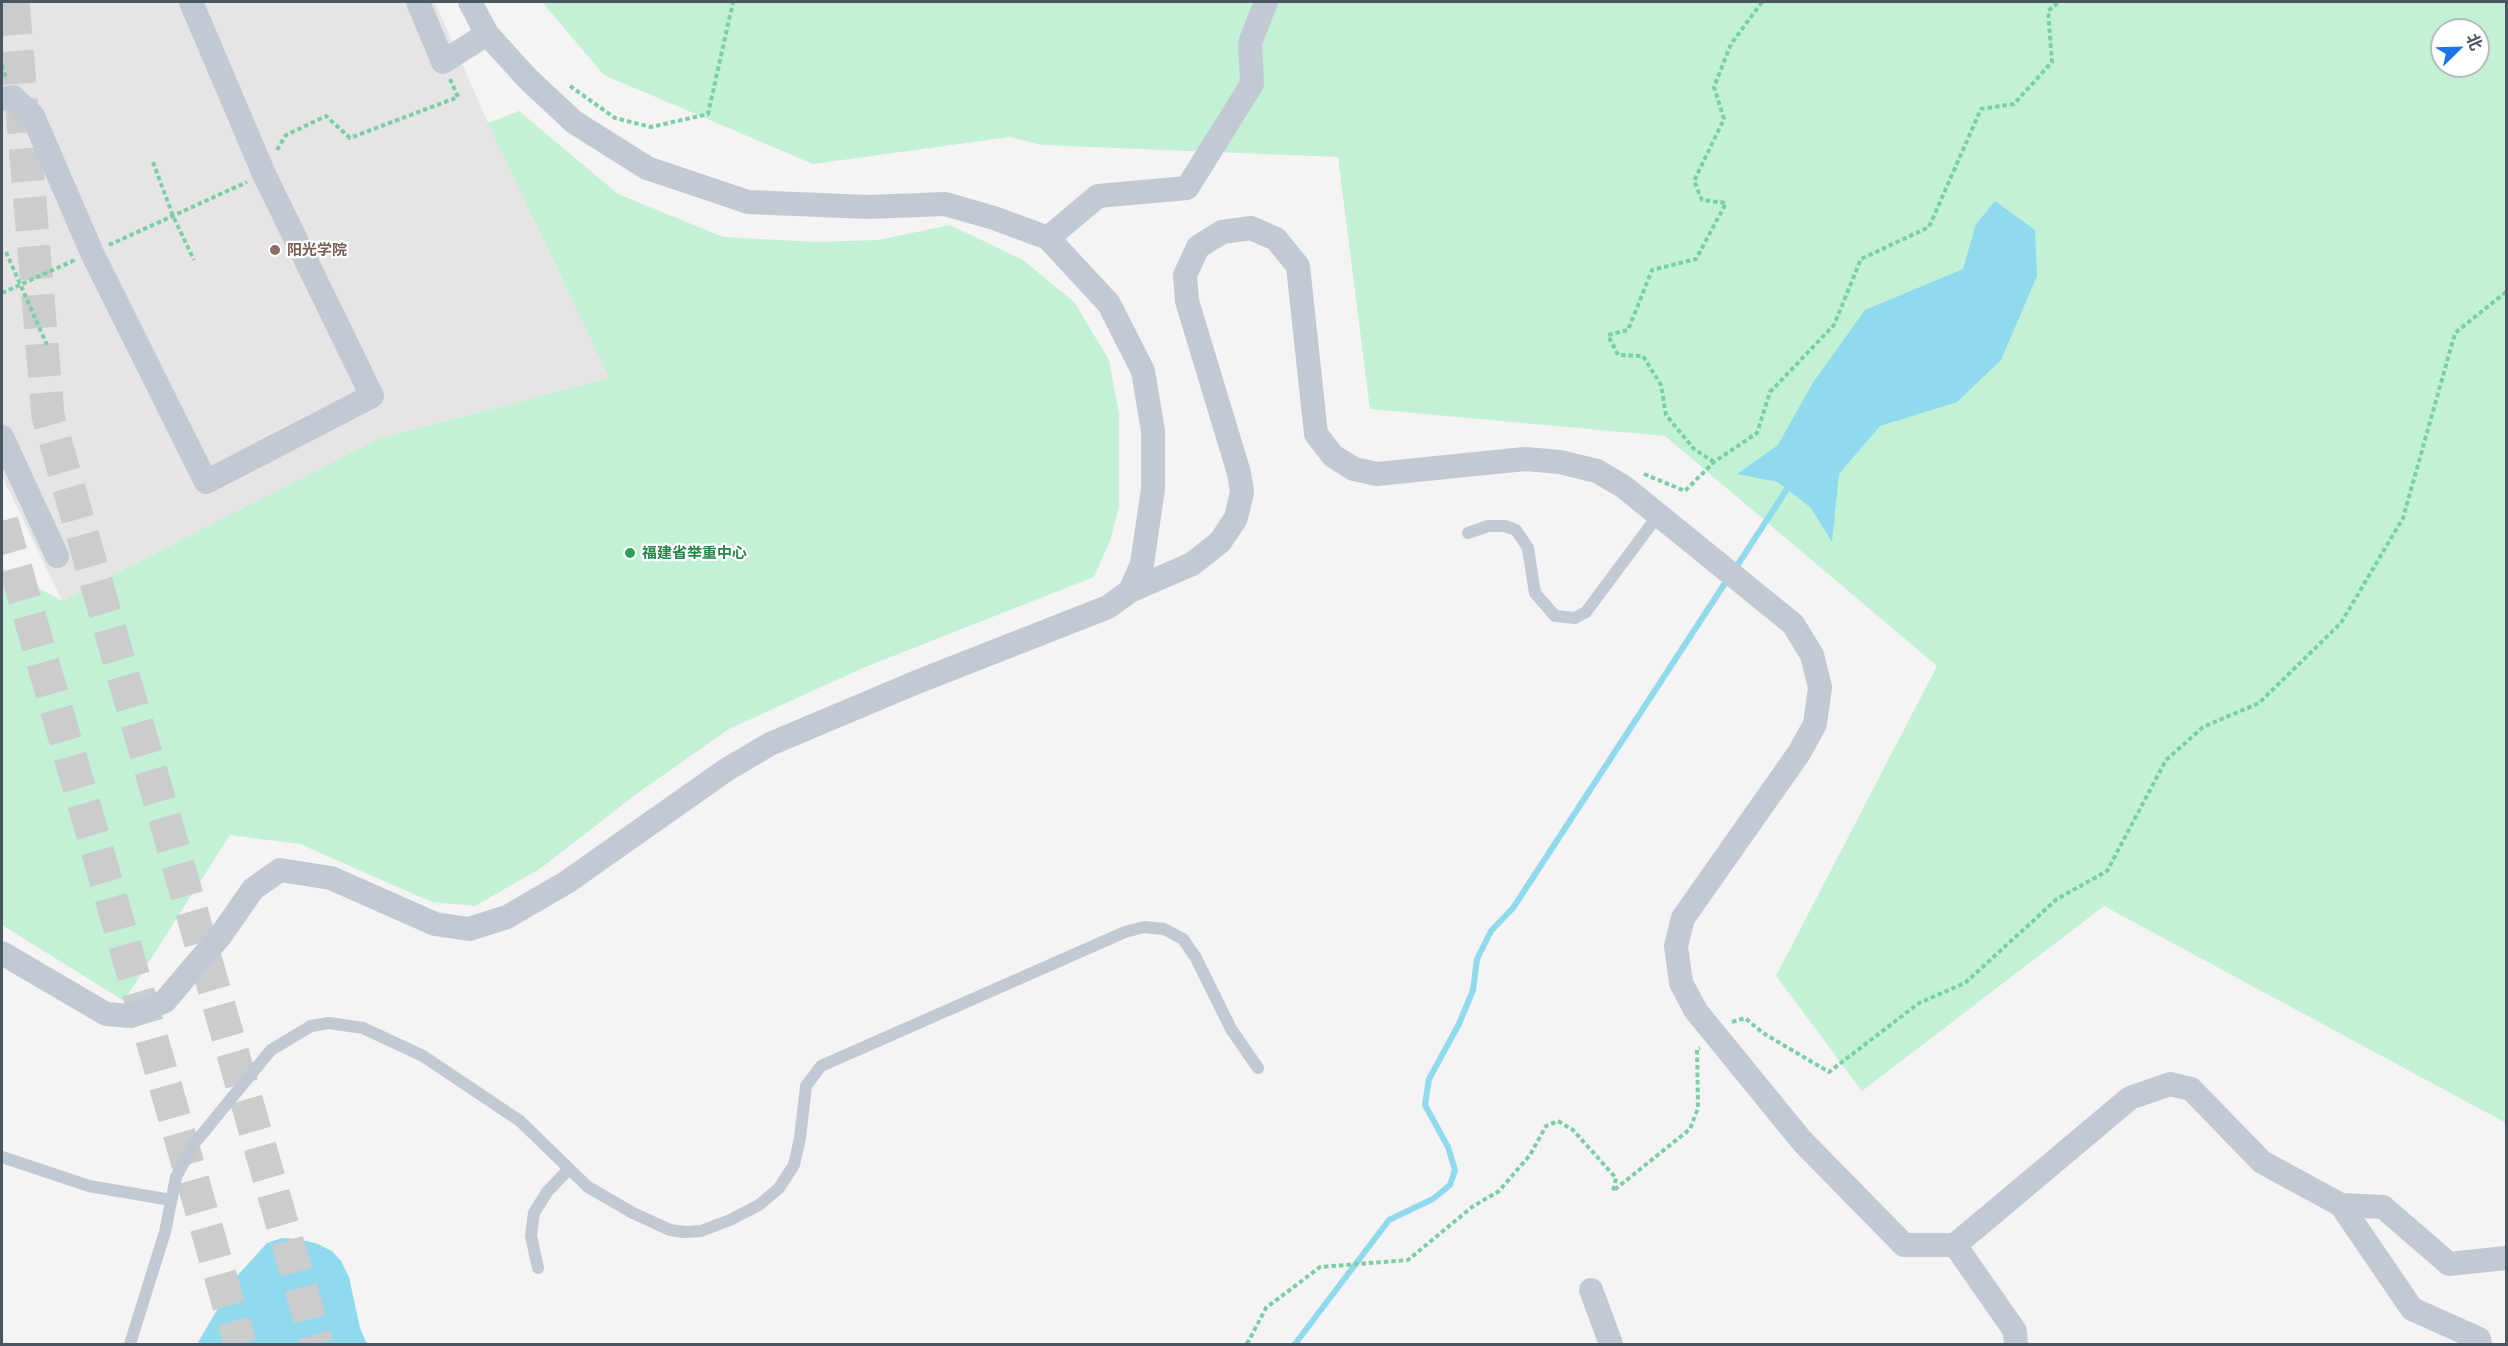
<!DOCTYPE html>
<html>
<head>
<meta charset="utf-8">
<style>
  body { margin:0 }
  #map { position:relative; width:2508px; height:1346px; overflow:hidden; background:#f5f3f3; font-family:Quicksand,"Noto Sans SC",sans-serif }
  canvas { display:block }
  .frame { position:absolute; inset:0; border:3px solid #4a5661; pointer-events:none }
  .north { position:absolute; left:2430px; top:18px; width:60px; height:60px; box-sizing:border-box; background:#fff; border:2px solid #b7bbc0; border-radius:50%; rotate:67deg; font-size:16px; font-weight:700; line-height:24px; text-align:center; color:#4a5661 }
  .north::after { content:''; display:block; margin:auto; width:21px; height:27px; background:#1a73e8; clip-path:polygon(50% 0,100% 100%,50% 72%,0 100%) }
</style>
</head>
<body>
<div id="map">
<canvas width="2508" height="1346"></canvas>
<div class="frame"></div>
<div class="north">北</div>
</div>
<script>
const c = document.querySelector('canvas').getContext('2d');
c.lineJoin = 'round';
function paint(path, color) { c.fillStyle = color; c.fill(path, 'evenodd'); }
const poly = rows => new Path2D(rows.map(r => 'M' + r).join(''));
function stroke(path, color, width, dash) { c.strokeStyle = color; c.lineWidth = width; c.lineCap = dash ? 'butt' : 'round'; c.setLineDash(dash || []); c.stroke(path); }
function drawText(font, color, halo, rows, align = 'center') {
  c.font = font + ' Quicksand,"Noto Sans SC",sans-serif'; c.lineWidth = 4.5; c.setLineDash([]); c.textBaseline = 'middle'; c.strokeStyle = halo; c.fillStyle = color; for (const [text, x, y, turn = 0] of rows) {
    c.save(); c.translate(x, y); c.rotate((+turn || 0) * Math.PI / 180); c.textAlign = isNaN(turn) ? turn : align; if (halo) c.strokeText(text, 0, 0); c.fillText(text, 0, 0); c.restore();
  }
}
paint(poly([
  [2,2,435,2,488,123,609,378,378,439,62,601,2,476]
]), '#e6e4e5');
paint(poly([
  [542,2,2506,2,2506,1123,2104,906,1862,1091,1776,976,1937,666,1665,436,1370,409,1338,157,1042,145,1010,137,813,164,604,75],
  [2442,30,2478,30,2478,66,2442,66],
  [519,111,618,194,723,237,817,242,878,240,950,225,1023,260,1074,302,1109,360,1119,414,1119,507,1111,538,1094,577,865,667,729,729,639,792,541,868,475,906,432,902,300,844,230,835,124,1001,2,925,2,568,62,601,378,439,609,378,488,123]
]), '#c3f1d5');
paint(poly([
  [1995,201,2035,230,2037,276,2001,360,1957,402,1880,426,1839,474,1832,542,1811,508,1778,482,1737,474,1778,445,1812,384,1865,310,1963,269,1976,224],
  [282,1238,299,1239,318,1244,332,1251,341,1261,349,1277,360,1328,367,1344,197,1344,237,1276,267,1243]
]), '#90daee');
stroke(poly([
  [1735,569,1787,489],
  [1295,1344,1389,1220,1433,1199,1450,1185,1455,1170,1448,1147,1425,1105,1429,1079,1459,1024,1473,990,1477,959,1491,931,1513,908,1729,577]
]), '#90daee', 6);
stroke(poly([
  [13,2,48,416,317,1344],
  [2,521,240,1344]
]), '#caccce', 33, [33, 16]);
stroke(poly([
  [2,65,6,79],
  [570,86,615,118,651,127,708,114,733,2],
  [277,150,286,135,326,116,350,138,458,97,450,79],
  [153,162,173,216,194,260],
  [109,245,247,182],
  [6,252,47,345],
  [2,293,75,260],
  [1714,462,1694,449,1666,415,1661,385,1643,356,1618,355,1608,335,1628,330,1652,270,1696,259,1726,203,1702,200,1694,181,1724,119,1714,87,1731,44,1762,2],
  [1644,474,1685,491,1714,462,1757,433,1770,392,1834,325,1861,259,1929,227,1981,109,2014,104,2052,62,2048,11,2059,2],
  [1732,1022,1745,1018,1763,1033,1829,1072,1919,1003,1965,983,2057,899,2107,871,2166,760,2203,727,2259,703,2341,623,2403,518,2455,333,2506,292],
  [1247,1344,1266,1308,1320,1267,1408,1260,1472,1207,1499,1191,1530,1155,1546,1126,1558,1121,1573,1130,1616,1178,1613,1191,1690,1129,1698,1108,1697,1049,1700,1048]
]), '#7ad0a6', 4, [4.5, 3]);
stroke(poly([
  [1468,533,1488,526,1505,526,1516,530,1528,548,1535,593,1555,616,1575,618,1586,612,1659,514],
  [2,1157,89,1186,171,1200],
  [538,1268,531,1236,534,1213,547,1192,569,1169],
  [130,1344,165,1232,176,1177,194,1144,271,1050,311,1026,329,1023,363,1028,423,1056,520,1121,588,1187,633,1213,670,1230,684,1232,701,1231,730,1220,759,1205,779,1188,794,1165,800,1138,806,1086,821,1066,1125,932,1144,927,1164,929,1183,939,1196,958,1231,1029,1258,1068]
]), '#c1cad2', 12);
stroke(poly([
  [418,2,443,62,487,34],
  [2,99,13,97,33,116,92,253,206,482,372,396,264,174,191,2],
  [1048,238,1098,196,1187,188,1252,84,1250,43,1266,2],
  [2,437,57,556],
  [1130,591,1192,564,1220,542,1236,518,1242,492,1239,473,1187,301,1185,275,1198,247,1222,232,1251,228,1276,239,1298,266,1316,434,1333,456,1354,469,1377,474,1525,459,1560,462,1597,471,1624,487,1793,624,1812,655,1820,687,1815,724,1799,753,1683,918,1676,946,1681,983,1696,1011,1802,1141,1904,1245,1955,1245,2130,1098,2170,1084,2191,1089,2262,1162,2341,1205],
  [2,953,106,1014,131,1016,165,1001,221,935,253,889,280,870,331,878,435,924,469,929,507,917,567,882,726,770,770,744,917,682,1108,607,1130,591,1142,564,1153,489,1153,431,1143,371,1109,304,1048,238,994,218,945,204,868,207,748,202,647,168,574,122,528,79,487,34,470,2],
  [1955,1245,2015,1331,2016,1344],
  [1591,1290,1611,1344],
  [2480,1344,2479,1339,2412,1309,2341,1205,2383,1207,2449,1264,2506,1258]
]), '#c1cad2', 24);
for (const [x, y, r, color] of [
  [275,250,6,"#8d6e63"],
  [630,553,6,"#2e9e5b"]
]) { const dot = new Path2D(); dot.arc(x, y, r, 0, 2 * Math.PI); c.fillStyle = color; c.fill(dot); stroke(dot, '#fff', 2); }
drawText('bold 15px', '#785e54', '#fff', [
  ["阳光学院",287,250]
], 'left');
drawText('bold 15px', '#27864d', '#fff', [
  ["福建省举重中心",642,553]
], 'left');
</script>
</body>
</html>
